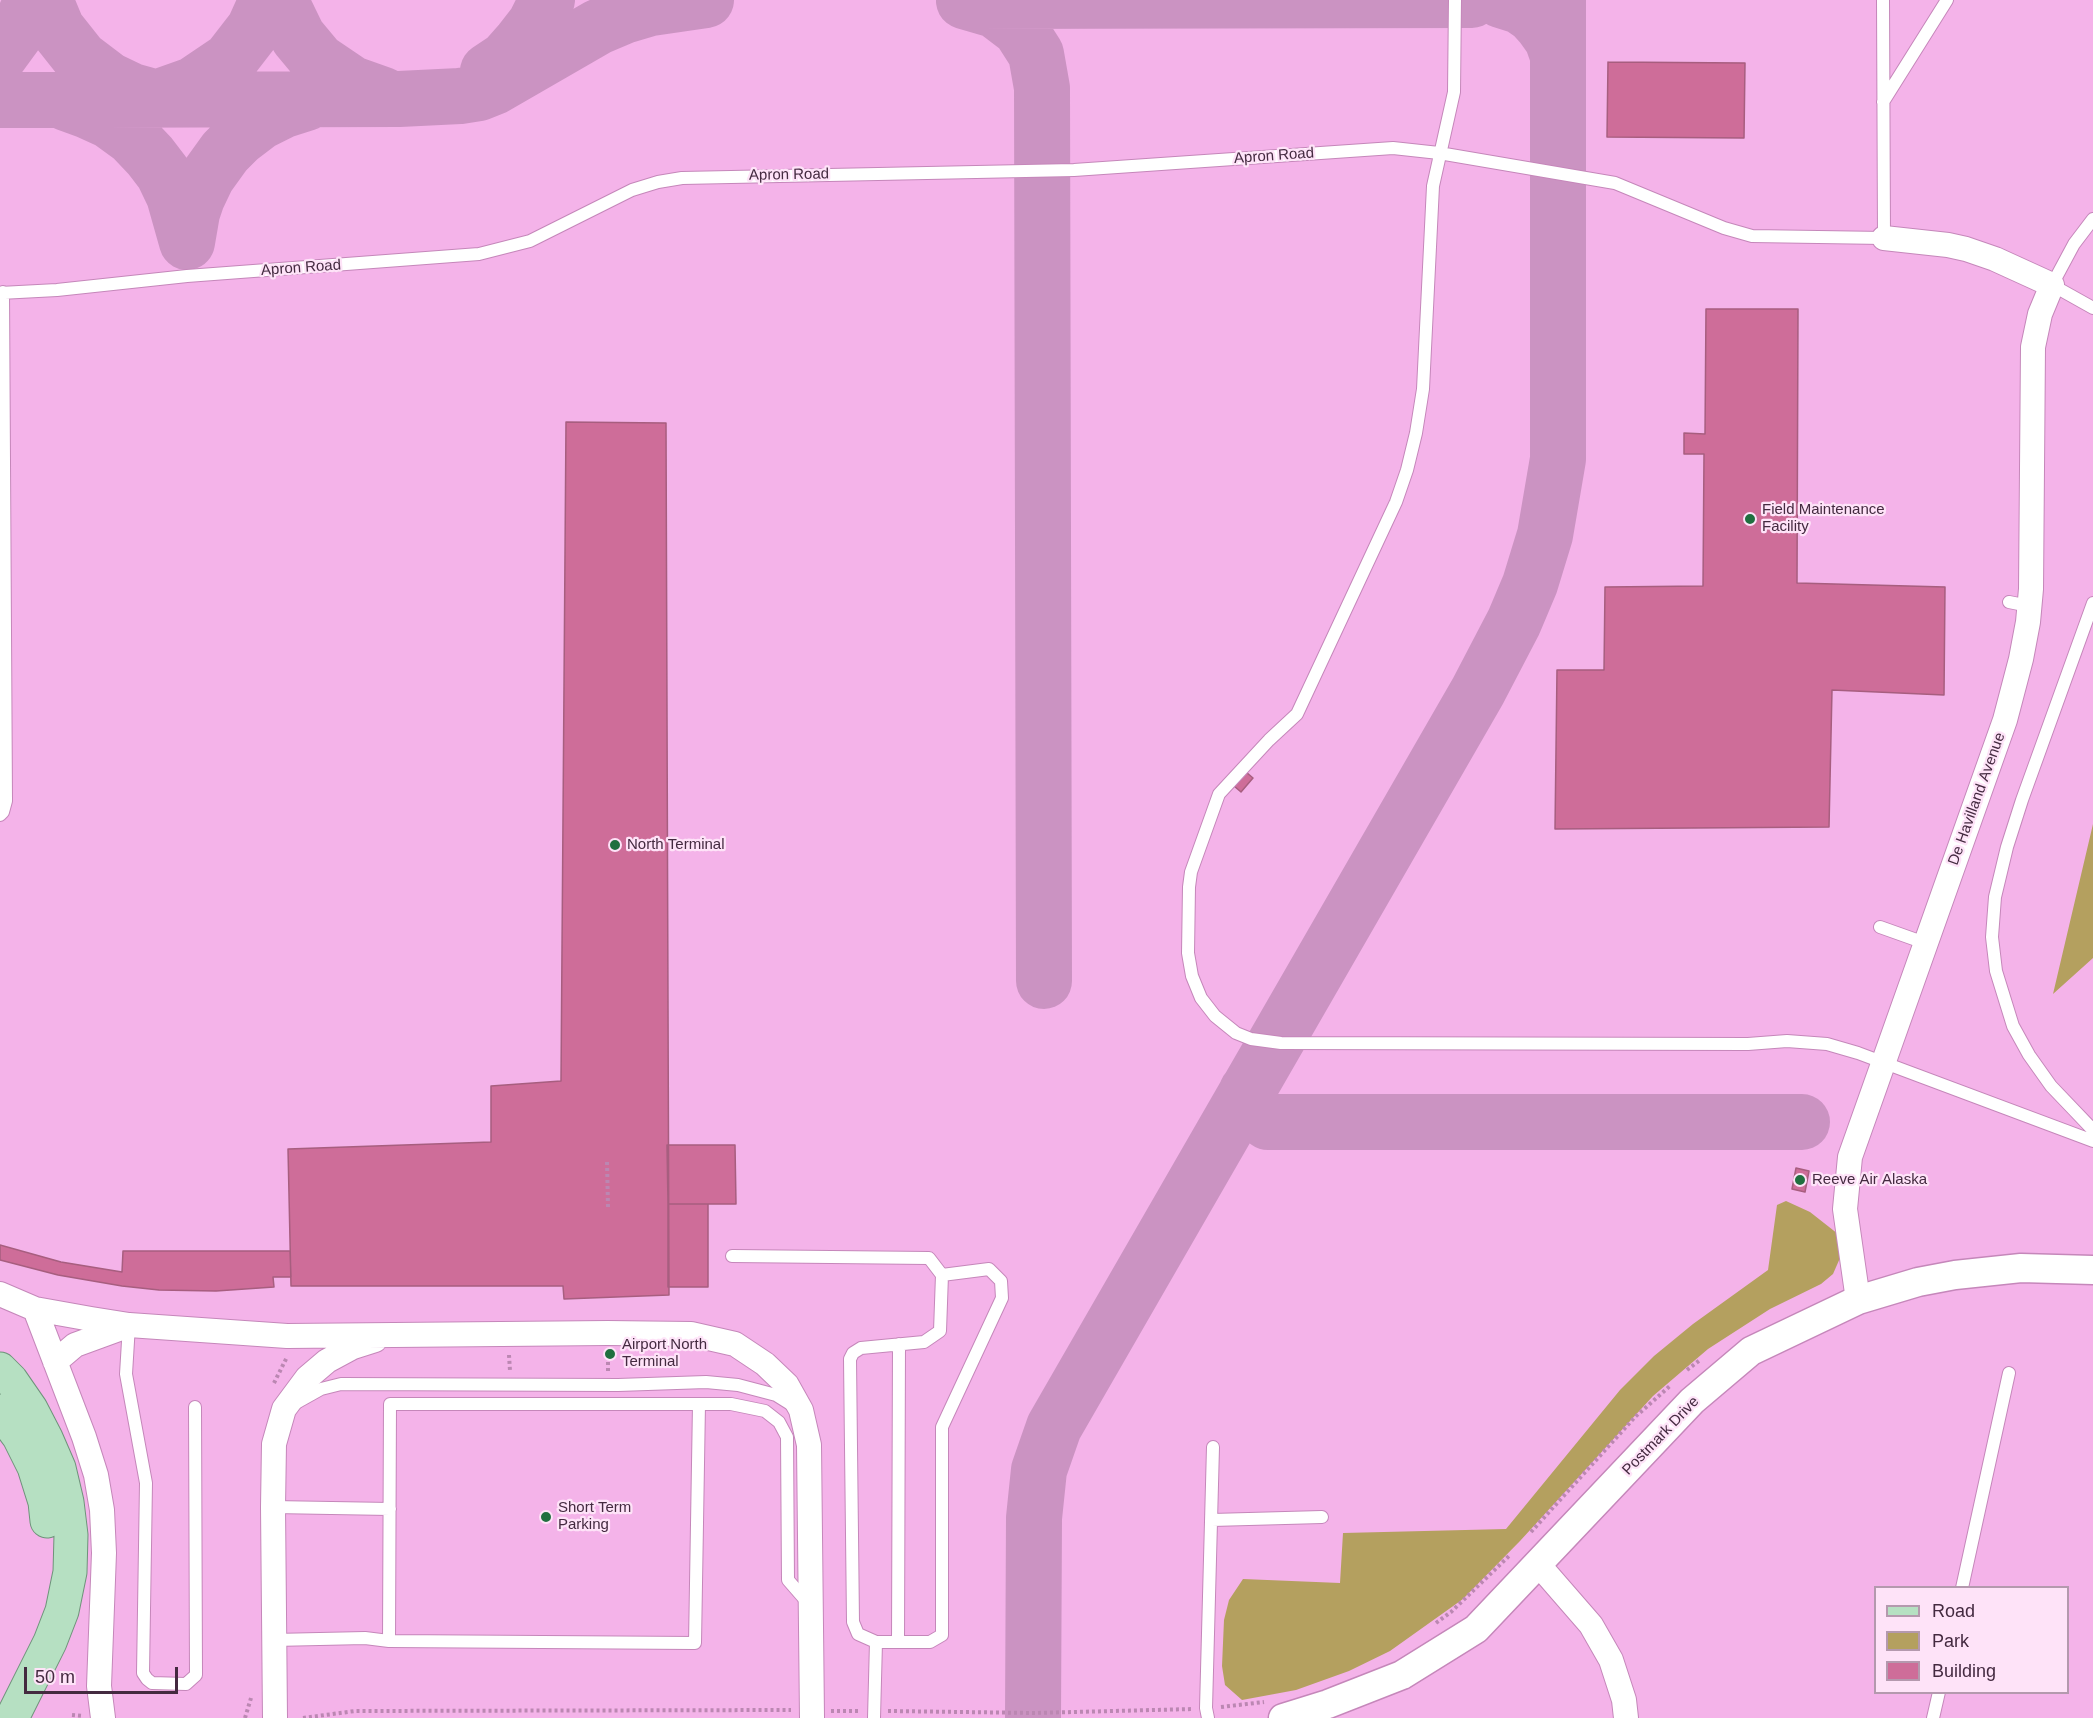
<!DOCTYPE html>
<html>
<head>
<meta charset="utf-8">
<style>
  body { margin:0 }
  #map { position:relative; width:2093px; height:1718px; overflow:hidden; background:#f4b3e9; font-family:Arial,sans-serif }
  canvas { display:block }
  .legend { position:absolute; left:1874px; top:1586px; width:195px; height:108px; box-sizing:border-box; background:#fee3f8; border:2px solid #b499ae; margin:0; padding:8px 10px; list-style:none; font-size:18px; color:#442a40 }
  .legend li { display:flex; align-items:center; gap:12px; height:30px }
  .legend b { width:30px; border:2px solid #b499ae }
  .scale { position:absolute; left:24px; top:1667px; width:154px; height:27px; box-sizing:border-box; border:3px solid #442a40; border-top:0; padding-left:8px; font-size:18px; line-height:21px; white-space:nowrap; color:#442a40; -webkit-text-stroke:4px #fee3f8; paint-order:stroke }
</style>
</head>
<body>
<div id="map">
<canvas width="2093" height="1718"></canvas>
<ul class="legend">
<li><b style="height:8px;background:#b6e0c2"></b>Road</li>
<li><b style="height:16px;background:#b4a05f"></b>Park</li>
<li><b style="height:16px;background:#ce6d99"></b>Building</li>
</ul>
<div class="scale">50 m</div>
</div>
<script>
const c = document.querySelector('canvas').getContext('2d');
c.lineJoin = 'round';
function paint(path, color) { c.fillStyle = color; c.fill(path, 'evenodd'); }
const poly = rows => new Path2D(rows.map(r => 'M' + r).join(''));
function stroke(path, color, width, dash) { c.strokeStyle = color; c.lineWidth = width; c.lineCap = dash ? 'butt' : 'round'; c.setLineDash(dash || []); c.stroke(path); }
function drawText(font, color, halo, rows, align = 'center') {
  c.font = font + ' Arial,sans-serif'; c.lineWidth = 4.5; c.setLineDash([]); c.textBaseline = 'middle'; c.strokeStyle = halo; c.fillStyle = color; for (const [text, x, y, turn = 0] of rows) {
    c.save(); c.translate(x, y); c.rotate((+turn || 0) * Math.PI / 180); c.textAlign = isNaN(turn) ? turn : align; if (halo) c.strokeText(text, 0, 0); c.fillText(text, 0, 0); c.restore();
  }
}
paint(poly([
  [2093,824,2093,958,2053,994],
  [1786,1201,1810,1212,1838,1234,1840,1258,1833,1274,1821,1284,1770,1309,1708,1349,1653,1396,1520,1541,1463,1599,1390,1651,1349,1671,1296,1690,1242,1700,1225,1685,1222,1666,1224,1620,1229,1600,1243,1579,1340,1583,1343,1533,1506,1529,1620,1390,1654,1356,1693,1324,1768,1270,1777,1205]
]), '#b4a05f');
stroke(poly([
  [45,0,57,29,80,58,109,80,132,91,150,96],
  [280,0,298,37,318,61,352,84,383,95],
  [1501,0,1520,6,1533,15,1542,25,1552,39,1558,56],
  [964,1,995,10,1020,29,1036,54,1042,88,1044,981],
  [971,1,1472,0],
  [0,55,19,29,32,0],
  [488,71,506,59,521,42,535,24,547,0],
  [162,96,193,85,230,60,254,29,267,0],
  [0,100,399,99,460,96,479,93,494,87,598,27,624,16,651,8,706,0],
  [66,103,88,111,110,121,132,137,150,156,163,173,174,196,187,242,192,213,197,198,207,177,225,152,239,138,260,122,284,110,306,103],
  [1247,1091,1250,1105,1257,1114,1268,1122,1802,1122],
  [1033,1718,1034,1518,1039,1470,1054,1427,1478,691,1514,622,1530,584,1545,535,1558,459,1558,0]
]), '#cb93c2', 56);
const building = poly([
  [1608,62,1745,63,1744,138,1607,137,1608,62],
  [1706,309,1798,309,1797,583,1945,587,1944,695,1832,690,1829,827,1555,829,1557,670,1604,670,1605,587,1703,586,1704,454,1684,454,1684,433,1705,434,1706,309],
  [566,422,666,423,669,1295,564,1299,563,1286,291,1286,288,1149,491,1142,491,1086,561,1081,566,422],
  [1246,772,1253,778,1241,792,1234,786,1246,772],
  [667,1145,735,1145,736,1204,668,1204,667,1145],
  [1796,1168,1809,1171,1805,1192,1792,1189,1796,1168],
  [668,1204,708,1204,708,1287,668,1287,668,1204],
  [0,1245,61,1262,122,1272,123,1251,290,1251,291,1277,273,1277,274,1287,216,1291,159,1290,122,1286,58,1275,0,1260,0,1245]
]);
paint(building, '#ce6d99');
stroke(building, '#a75e7f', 1.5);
const service = poly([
  [1455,0,1454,92,1433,186,1423,389,1416,433,1407,470,1396,502,1297,714,1269,740,1219,794,1191,872,1189,887,1188,953,1192,976,1201,998,1215,1016,1236,1033,1251,1039,1281,1043,1748,1044,1787,1041,1827,1044,1858,1053,2093,1141],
  [1883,102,1947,0],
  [2093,219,2074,244,2052,285,2093,308],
  [0,293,57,290,187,276,479,254,530,241,632,190,658,182,682,178,1074,170,1393,148,1439,153,1615,183,1724,228,1752,236,1884,238,1883,0],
  [2009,602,2029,606],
  [2093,603,2022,800,2007,847,1995,897,1992,937,1996,971,2013,1026,2029,1055,2051,1086,2093,1130],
  [0,815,3,812,6,801,3,292],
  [1880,927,1925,943],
  [732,1256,929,1258,942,1275,989,1269,1001,1281,1002,1298,942,1427,942,1635,930,1642,876,1642,858,1634,853,1622,850,1359,853,1353,861,1348,924,1342,940,1331,942,1275],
  [129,1325,126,1374,146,1483,143,1673,147,1679,152,1683,186,1684,196,1675,195,1407],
  [296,1403,321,1389,341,1384,618,1385,706,1382,738,1385,776,1395,792,1405],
  [699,1404,695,1643,389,1641,390,1404,731,1404,765,1411,779,1422,787,1437,788,1580,808,1603],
  [273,1507,390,1509],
  [1212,1520,1322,1517],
  [1962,1588,2009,1373],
  [274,1640,365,1638,389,1641],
  [898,1642,899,1344],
  [874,1718,876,1642],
  [1208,1718,1206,1708,1213,1447],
  [1933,1718,1939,1692]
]);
const minor = poly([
  [0,1294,35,1309,91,1319,129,1325,287,1336,608,1333,691,1334,735,1344,765,1364,787,1385,801,1410,809,1445,812,1718],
  [1858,1300,1845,1209,1850,1157,2005,720,2021,659,2028,622,2031,589,2033,347,2040,314,2052,285,1995,259,1966,249,1948,245,1884,238],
  [35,1309,84,1437,96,1475,102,1510,104,1553,99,1686,103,1718],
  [55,1362,75,1345,127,1326],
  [1538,1564,1591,1625,1611,1660,1624,1700,1626,1718],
  [275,1718,273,1507,274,1444,284,1409,307,1378,327,1361,353,1347,375,1340]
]);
const tertiary = poly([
  [1283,1718,1328,1704,1402,1675,1476,1629,1692,1401,1751,1351,1858,1300,1918,1282,1955,1275,2021,1268,2093,1270]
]);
const primary = poly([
  [0,1369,11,1380,31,1409,46,1438,59,1468,67,1502,71,1535,70,1572,62,1611,50,1642,12,1718],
  [0,1411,19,1437,34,1467,45,1502,47,1521]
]);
stroke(service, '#c587ba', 14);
stroke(minor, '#c587ba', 26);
stroke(tertiary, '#c587ba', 31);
stroke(primary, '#6e937a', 35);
stroke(poly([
  [607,1162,608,1207],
  [509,1355,510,1371],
  [1687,1370,1700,1360],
  [608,1371,608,1354],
  [274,1383,287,1357],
  [1531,1532,1635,1417,1671,1385],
  [1436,1623,1451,1612,1510,1555],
  [1221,1707,1264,1702],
  [831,1711,860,1711],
  [888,1711,1033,1713,1193,1709],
  [72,1715,83,1716],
  [245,1718,251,1698],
  [303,1718,355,1711,791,1710]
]), '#bb87b2', 4, [3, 3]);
stroke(service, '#fff', 12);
stroke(minor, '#fff', 24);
stroke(tertiary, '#fff', 28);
stroke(primary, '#b6e0c2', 33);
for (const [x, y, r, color] of [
  [1750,519,6,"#206f3f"],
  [615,845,6,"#206f3f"],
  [1800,1180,6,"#206f3f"],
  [610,1354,6,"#206f3f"],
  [546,1517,6,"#206f3f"]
]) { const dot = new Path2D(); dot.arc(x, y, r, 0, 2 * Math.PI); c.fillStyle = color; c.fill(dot); stroke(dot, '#fee3f8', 2); }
drawText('15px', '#442a40', '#fee3f8', [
  ["Apron Road",1274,156,-4],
  ["Apron Road",789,175,-1],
  ["Apron Road",301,268,-4],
  ["De Havilland Avenue",1977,799,-70],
  ["Postmark Drive",1661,1436,-46]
]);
drawText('15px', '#442a40', '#fee3f8', [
  ["Field Maintenance",1762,510],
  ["Facility",1762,527],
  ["North Terminal",627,845],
  ["Reeve Air Alaska",1812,1180],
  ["Airport North",622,1345],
  ["Terminal",622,1362],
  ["Short Term",558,1508],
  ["Parking",558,1525]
], 'left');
</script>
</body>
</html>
